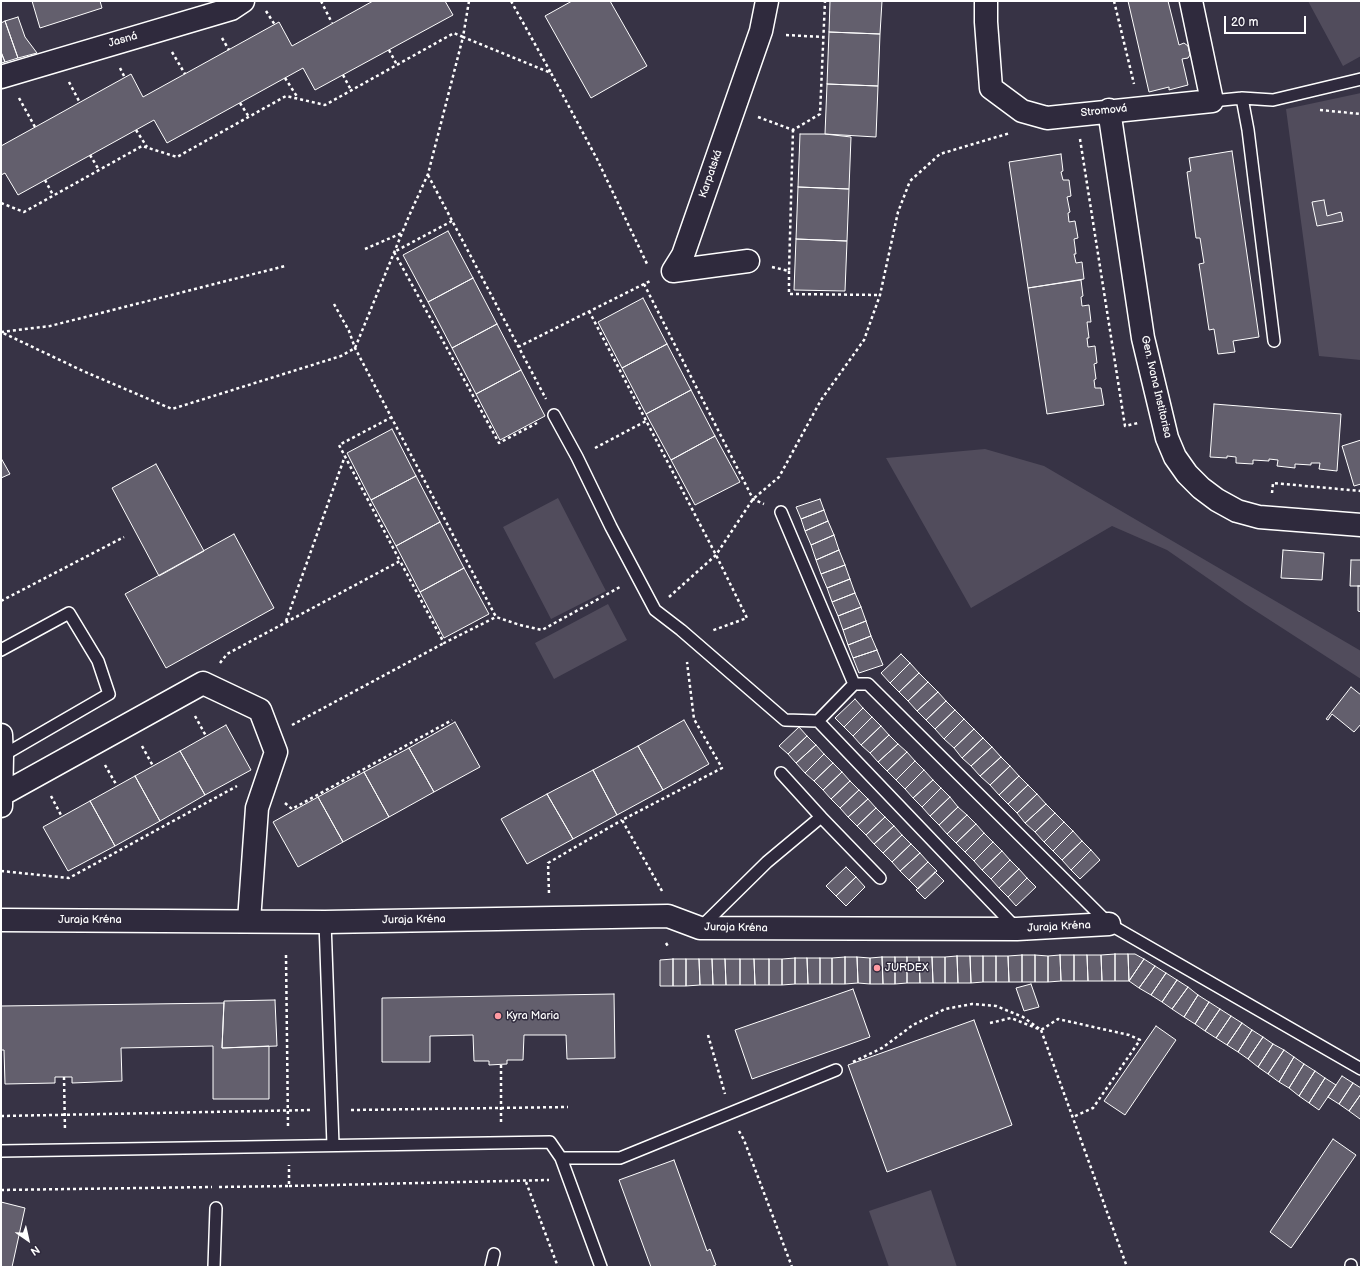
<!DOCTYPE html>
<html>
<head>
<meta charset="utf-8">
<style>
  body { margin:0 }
  #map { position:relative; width:1362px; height:1268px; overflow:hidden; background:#373345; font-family:"Balsamiq Sans",sans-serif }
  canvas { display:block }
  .frame { position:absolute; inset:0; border:2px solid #fff; pointer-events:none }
  .north { position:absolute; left:8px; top:1220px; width:40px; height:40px; -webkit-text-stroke:3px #2f2a3d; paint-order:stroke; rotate:146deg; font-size:11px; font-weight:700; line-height:16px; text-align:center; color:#fff }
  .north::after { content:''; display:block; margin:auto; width:14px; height:18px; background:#fff; clip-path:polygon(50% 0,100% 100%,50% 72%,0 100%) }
  .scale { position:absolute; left:1224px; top:16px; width:82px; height:18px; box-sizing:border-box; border:2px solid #fff; border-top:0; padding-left:5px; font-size:12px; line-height:14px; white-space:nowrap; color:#fff; -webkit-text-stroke:3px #2f2a3d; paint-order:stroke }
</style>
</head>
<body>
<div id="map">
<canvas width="1362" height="1268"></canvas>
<div class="frame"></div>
<div class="north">N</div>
<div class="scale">20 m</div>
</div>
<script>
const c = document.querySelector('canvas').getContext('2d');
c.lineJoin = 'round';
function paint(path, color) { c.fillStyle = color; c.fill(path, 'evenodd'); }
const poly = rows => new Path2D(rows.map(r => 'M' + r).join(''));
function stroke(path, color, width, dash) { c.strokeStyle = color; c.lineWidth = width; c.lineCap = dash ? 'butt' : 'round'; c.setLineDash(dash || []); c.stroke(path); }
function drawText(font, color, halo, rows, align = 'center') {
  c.font = font + ' "Balsamiq Sans",sans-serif'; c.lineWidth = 3; c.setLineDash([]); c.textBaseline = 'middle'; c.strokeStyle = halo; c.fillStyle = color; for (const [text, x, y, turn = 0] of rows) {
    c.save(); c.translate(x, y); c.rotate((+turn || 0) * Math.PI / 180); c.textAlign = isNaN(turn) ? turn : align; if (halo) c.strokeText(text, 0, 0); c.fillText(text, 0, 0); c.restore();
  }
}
paint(poly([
  [1308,1,1361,1,1361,56,1343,66],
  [1361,93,1361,360,1319,356,1286,109],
  [985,449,1044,466,1361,651,1361,679,1245,604,1167,550,1112,526,971,608,886,458],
  [558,498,606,591,551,619,503,527],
  [608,604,627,640,554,679,535,643],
  [931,1190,957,1267,889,1267,869,1211]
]), '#514c5c');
const building = poly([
  [32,1,100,1,102,8,40,28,32,1],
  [373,1,445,1,453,15,315,90,303,68,167,143,154,120,18,195,5,173,1,175,1,146,131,74,143,97,279,22,292,46,373,1],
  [572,1,610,1,647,66,591,98,545,16,572,1],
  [830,1,882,1,880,34,829,32,830,1],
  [1128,1,1168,1,1179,45,1184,43,1188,46,1190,55,1188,58,1182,59,1188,85,1169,90,1169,87,1149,92,1128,1],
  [18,17,25,37,37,53,18,58,5,21,18,17],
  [5,21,18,58,5,62,1,52,1,23,5,21],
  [829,32,880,34,878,86,827,84,829,32],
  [1,52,5,62,1,63,1,52],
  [827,84,878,86,876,137,825,134,827,84],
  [800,134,825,134,851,137,849,189,798,187,800,134],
  [1232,151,1259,337,1233,341,1235,352,1218,354,1214,329,1209,330,1199,264,1204,263,1200,238,1196,238,1187,172,1191,171,1189,158,1232,151],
  [1061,154,1063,171,1061,172,1063,180,1069,180,1071,196,1067,197,1070,212,1068,213,1069,222,1075,221,1078,238,1074,239,1076,254,1074,254,1076,263,1082,262,1084,279,1028,288,1009,162,1061,154],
  [798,187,849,189,847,241,796,239,798,187],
  [1324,200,1327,216,1341,212,1343,221,1317,226,1312,202,1324,200],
  [448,231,473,278,428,302,403,255,448,231],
  [796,239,847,241,845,291,794,290,796,239],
  [473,278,497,324,452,348,428,302,473,278],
  [1081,280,1083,296,1081,297,1082,306,1089,305,1091,322,1087,322,1089,338,1087,338,1088,347,1095,346,1097,363,1094,364,1096,379,1094,380,1095,388,1101,388,1104,405,1047,414,1028,288,1081,280],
  [643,298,667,344,622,368,598,322,643,298],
  [497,324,521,370,476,394,452,348,497,324],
  [667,344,691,390,646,414,622,368,667,344],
  [521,370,545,416,500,440,476,394,521,370],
  [691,390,715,436,671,460,646,414,691,390],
  [1214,404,1341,414,1337,471,1319,469,1320,463,1311,463,1311,465,1295,464,1295,468,1277,466,1278,460,1269,459,1269,461,1253,460,1253,464,1236,463,1236,457,1227,456,1227,458,1210,457,1214,404],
  [392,429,416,476,371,500,347,453,392,429],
  [715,436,740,482,695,505,671,460,715,436],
  [1361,440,1361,484,1354,486,1342,446,1361,440],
  [1,458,10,474,1,478,1,458],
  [156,464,204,551,159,576,112,488,156,464],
  [416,476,440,522,396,546,371,500,416,476],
  [820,499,824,510,801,519,796,507,820,499],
  [824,510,828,521,805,531,801,519,824,510],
  [828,521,834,535,811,545,805,531,828,521],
  [440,522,464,568,420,592,396,546,440,522],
  [234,534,274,608,166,668,125,594,234,534],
  [834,535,839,550,816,560,811,545,834,535],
  [839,550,845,565,821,574,816,560,839,550],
  [1283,550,1324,553,1322,580,1281,578,1283,550],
  [1351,560,1361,560,1361,586,1350,586,1351,560],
  [845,565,850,579,827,588,821,574,845,565],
  [464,568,489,614,444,638,420,592,464,568],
  [850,579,855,593,832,602,827,588,850,579],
  [1358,586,1361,586,1361,612,1358,611,1358,586],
  [855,593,861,607,838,616,832,602,855,593],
  [861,607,866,621,843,630,838,616,861,607],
  [866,621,871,636,848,645,843,630,866,621],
  [871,636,877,650,853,658,848,645,871,636],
  [877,650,883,665,859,673,853,658,877,650],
  [901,654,910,663,890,683,881,673,901,654],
  [910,663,919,673,899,692,890,683,910,663],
  [919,673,928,682,908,701,899,692,919,673],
  [928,682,938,692,917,711,908,701,928,682],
  [1351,687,1361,695,1361,724,1354,732,1332,714,1328,720,1326,719,1351,687],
  [938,692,946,701,926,720,917,711,938,692],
  [855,699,863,708,844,727,835,718,855,699],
  [946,701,955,710,935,729,926,720,946,701],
  [863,708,872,717,853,736,844,727,863,708],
  [955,710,964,719,944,739,935,729,955,710],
  [872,717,881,726,861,745,853,736,872,717],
  [964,719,974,729,954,748,944,739,964,719],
  [684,720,709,764,663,790,638,746,684,720],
  [455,722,480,767,434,792,409,748,455,722],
  [226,725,251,770,205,795,180,751,226,725],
  [881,726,889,735,870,753,861,745,881,726],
  [799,727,807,736,788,754,779,746,799,727],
  [974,729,983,738,962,758,954,748,974,729],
  [889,735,898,744,878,762,870,753,889,735],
  [807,736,816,745,796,763,788,754,807,736],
  [983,738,992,747,971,766,962,758,983,738],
  [898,744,907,752,887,771,878,762,898,744],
  [816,745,824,754,805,773,796,763,816,745],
  [638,746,663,790,617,815,593,770,638,746],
  [992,747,1001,757,980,776,971,766,992,747],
  [409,748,434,792,389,817,364,772,409,748],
  [180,751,205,795,160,821,135,776,180,751],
  [907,752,915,761,896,780,887,771,907,752],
  [824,754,833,763,814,781,805,773,824,754],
  [1001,757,1010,766,990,785,980,776,1001,757],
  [915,761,924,770,905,789,896,780,915,761],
  [833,763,842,772,823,790,814,781,833,763],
  [1010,766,1019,776,999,795,990,785,1010,766],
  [593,770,617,815,573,839,547,794,593,770],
  [924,770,933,780,913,798,905,789,924,770],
  [364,772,389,817,343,842,318,797,364,772],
  [842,772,850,781,831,799,823,790,842,772],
  [135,776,160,821,115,846,90,801,135,776],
  [1019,776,1028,785,1008,804,999,795,1019,776],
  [933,780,941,788,922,807,913,798,933,780],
  [850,781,859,790,840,808,831,799,850,781],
  [1028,785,1037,794,1017,813,1008,804,1028,785],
  [941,788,950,797,930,816,922,807,941,788],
  [859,790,868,799,848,817,840,808,859,790],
  [547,794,573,839,527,864,501,819,547,794],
  [1037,794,1046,804,1025,823,1017,813,1037,794],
  [318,797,343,842,298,867,273,822,318,797],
  [950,797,958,807,939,825,930,816,950,797],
  [868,799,876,808,857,826,848,817,868,799],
  [90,801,115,846,68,871,43,827,90,801],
  [1046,804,1055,813,1035,832,1025,823,1046,804],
  [958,807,967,815,947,834,939,825,958,807],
  [876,808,885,817,866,835,857,826,876,808],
  [1055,813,1064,822,1044,842,1035,832,1055,813],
  [967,815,976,824,956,843,947,834,967,815],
  [885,817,894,826,874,844,866,835,885,817],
  [1064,822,1073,831,1053,851,1044,842,1064,822],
  [976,824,984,833,965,852,956,843,976,824],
  [894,826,902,835,883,853,874,844,894,826],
  [1073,831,1082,841,1062,860,1053,851,1073,831],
  [984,833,993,842,974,861,965,852,984,833],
  [902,835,911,844,892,862,883,853,902,835],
  [1082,841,1091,850,1071,870,1062,860,1082,841],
  [993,842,1002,851,982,870,974,861,993,842],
  [911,844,920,853,900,871,892,862,911,844],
  [1091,850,1100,860,1080,879,1071,870,1091,850],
  [1002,851,1010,860,991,879,982,870,1002,851],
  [920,853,928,862,909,880,900,871,920,853],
  [1010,860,1019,869,999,888,991,879,1010,860],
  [928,862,937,871,918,889,909,880,928,862],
  [846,867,856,877,836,896,826,886,846,867],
  [1019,869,1027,878,1008,897,999,888,1019,869],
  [935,872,944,881,925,899,916,890,935,872],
  [856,877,865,887,846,906,836,896,856,877],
  [1027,878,1036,887,1016,906,1008,897,1027,878],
  [1115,954,1128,954,1129,981,1115,981,1115,954],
  [1115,954,1115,981,1102,981,1101,955,1115,954],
  [1128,954,1135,954,1144,959,1129,981,1128,954],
  [1022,955,1035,955,1035,982,1022,982,1022,955],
  [1022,955,1022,982,1009,982,1008,956,1022,955],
  [1035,955,1048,956,1048,982,1035,982,1035,955],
  [1060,955,1061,981,1048,982,1048,956,1060,955],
  [1060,955,1074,955,1074,981,1061,981,1060,955],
  [1074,955,1087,955,1088,981,1074,981,1074,955],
  [1087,955,1101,955,1102,981,1088,981,1087,955],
  [957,956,970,956,971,983,958,983,957,956],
  [957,956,958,983,945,983,945,957,957,956],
  [970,956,983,956,983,982,971,983,970,956],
  [983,956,996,956,996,982,983,982,983,956],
  [996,956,1008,956,1009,982,996,982,996,956],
  [845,957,857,957,858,983,845,984,845,957],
  [845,957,845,984,832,984,832,958,845,957],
  [857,957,870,958,870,984,858,983,857,957],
  [882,957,895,957,895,984,883,984,882,957],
  [882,957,883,984,870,984,870,958,882,957],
  [895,957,907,957,907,983,895,984,895,957],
  [907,957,919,957,920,983,907,983,907,957],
  [919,957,932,957,933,983,920,983,919,957],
  [932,957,945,957,945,983,933,983,932,957],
  [795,958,807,958,808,984,795,984,795,958],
  [795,958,795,984,782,985,782,959,795,958],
  [807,958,820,958,820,984,808,984,807,958],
  [820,958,832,958,832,984,820,984,820,958],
  [673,959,686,959,686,986,673,986,673,959],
  [673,959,673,986,660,986,660,960,673,959],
  [686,959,699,959,700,985,686,986,686,959],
  [699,959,712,959,713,985,700,985,699,959],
  [712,959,725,959,726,985,713,985,712,959],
  [725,959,740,959,740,985,726,985,725,959],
  [740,959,754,959,755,985,740,985,740,959],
  [754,959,769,959,769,985,755,985,754,959],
  [769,959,782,959,782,985,769,985,769,959],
  [1144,959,1155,966,1139,988,1129,981,1144,959],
  [1155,966,1166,973,1151,995,1139,988,1155,966],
  [1166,973,1177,980,1162,1002,1151,995,1166,973],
  [1177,980,1188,987,1172,1009,1162,1002,1177,980],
  [1031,984,1039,1007,1024,1011,1016,988,1031,984],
  [1188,987,1198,995,1184,1017,1172,1009,1188,987],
  [853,989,870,1037,752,1079,735,1030,853,989],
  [614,994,615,1058,567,1059,566,1035,524,1035,523,1060,507,1060,507,1064,489,1065,489,1061,474,1061,473,1035,430,1036,430,1062,382,1062,382,998,614,994],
  [1198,995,1209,1002,1195,1024,1184,1017,1198,995],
  [275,1000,277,1046,222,1048,224,1001,275,1000],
  [1209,1002,1220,1009,1205,1031,1195,1024,1209,1002],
  [224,1003,222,1048,269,1046,269,1099,213,1099,213,1046,121,1048,122,1081,72,1083,72,1077,55,1077,55,1083,5,1084,4,1050,1,1050,1,1006,224,1003],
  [1220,1009,1231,1016,1216,1038,1205,1031,1220,1009],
  [1231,1016,1242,1023,1227,1045,1216,1038,1231,1016],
  [974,1020,1012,1125,887,1172,848,1065,974,1020],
  [1242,1023,1252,1030,1238,1052,1227,1045,1242,1023],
  [1156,1026,1176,1040,1125,1115,1104,1101,1156,1026],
  [1252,1030,1263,1037,1248,1059,1238,1052,1252,1030],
  [1263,1037,1273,1044,1258,1067,1248,1059,1263,1037],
  [1273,1044,1284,1050,1268,1074,1258,1067,1273,1044],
  [1284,1050,1294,1057,1279,1082,1268,1074,1284,1050],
  [1294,1057,1304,1064,1289,1088,1279,1082,1294,1057],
  [1304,1064,1315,1071,1299,1096,1289,1088,1304,1064],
  [1315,1071,1325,1078,1309,1103,1299,1096,1315,1071],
  [1342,1076,1353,1083,1339,1104,1328,1097,1342,1076],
  [1325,1078,1336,1085,1319,1110,1309,1103,1325,1078],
  [1353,1083,1361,1088,1361,1094,1349,1111,1339,1104,1353,1083],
  [1361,1094,1361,1117,1360,1119,1349,1111,1361,1094],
  [1333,1139,1356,1155,1291,1248,1270,1232,1333,1139],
  [674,1160,707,1251,710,1249,716,1265,711,1267,651,1267,619,1180,674,1160],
  [1,1202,25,1208,12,1267,1,1267,1,1202]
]);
paint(building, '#635f6d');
stroke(building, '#fff', 1);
const lane = poly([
  [1242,98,1248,130,1274,341],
  [1212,101,1242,98,1273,100,1361,79],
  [554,415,577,457,611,527,655,610,681,630,785,720,818,721],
  [781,512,854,684,818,721,1017,929],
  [1,650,69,613,98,661,109,694,2,756],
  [854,684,868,684,1109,924,1361,1069],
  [781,773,821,817],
  [325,922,333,1145],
  [700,928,767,862,821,817,880,878],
  [1,1151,550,1142,561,1158,601,1267],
  [561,1158,620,1158,836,1070],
  [1351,1265,1351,1267],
  [214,1267,216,1208],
  [491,1267,494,1254]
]);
const street = poly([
  [986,1,986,22,991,88,1022,111,1047,118,1212,101,1191,1],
  [1,77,231,9,243,1],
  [1109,110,1143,338,1167,438,1175,457,1187,474,1201,488,1217,500,1237,511,1259,517,1361,525],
  [748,261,673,271,683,255,761,31,767,1],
  [1,735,2,756,1,806],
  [1,795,203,683,260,710,276,752,257,808,249,921],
  [1,920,325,922,668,916,700,928,1017,929,1109,924]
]);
stroke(lane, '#fff', 14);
stroke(street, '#fff', 25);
stroke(poly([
  [321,1,332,23],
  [469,1,463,37,551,73,597,159,648,266],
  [511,1,551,73],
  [1114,1,1134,84],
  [266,11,275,25],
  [786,35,823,37],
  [222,38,229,50],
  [389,50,397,65],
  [172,52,185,74],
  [120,68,125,78],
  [343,75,351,90],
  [285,78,298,98],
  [69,82,80,103],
  [19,98,35,127],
  [240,103,249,117],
  [1320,110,1361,114],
  [758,117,793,130,820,114,825,1],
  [136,130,147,147],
  [1080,139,1125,426,1138,423],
  [90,155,99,170],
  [428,175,546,399],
  [45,180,53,195],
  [1,203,24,212,142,146,177,157,286,96,325,105,454,33,463,37,428,174,409,216,355,348,341,356,172,409,83,371,1,332],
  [452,221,394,252,499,443,537,423],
  [365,249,402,233],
  [772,267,789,271,793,130],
  [789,271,789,294,880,295],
  [644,284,753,499,764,504],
  [334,304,349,331,355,348,496,617,520,625,542,630,620,587],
  [589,311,716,555,747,618,711,631],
  [1,332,50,326,285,266],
  [518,347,650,281],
  [392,417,339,445,400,561],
  [595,448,646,421],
  [1272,493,1273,483,1361,491],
  [669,597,716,555,753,499,779,477,821,400,864,340,880,295,898,212,910,181,940,154,1010,133],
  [1,601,124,537],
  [286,621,345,456],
  [220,663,227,654,400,561,444,643,496,617],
  [195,716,206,736],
  [292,725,444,643],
  [142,746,153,766],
  [105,765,117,786],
  [51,796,62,817],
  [285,803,292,809,452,720],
  [1,871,69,878,237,786],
  [662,891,622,820,722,768,694,719,687,662],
  [549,893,548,863,622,820],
  [666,943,669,948],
  [286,955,288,1126],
  [990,1023,1011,1018,1041,1030,1127,1267],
  [708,1035,725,1094],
  [853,1062,882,1048,913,1025,945,1009,972,1004,996,1006,1023,1017,1041,1030,1058,1019,1129,1035,1140,1040,1093,1108,1073,1117],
  [501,1065,501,1124],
  [64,1077,65,1131],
  [351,1110,568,1107],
  [1,1116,312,1110],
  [739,1131,744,1140,792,1267],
  [526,1182,558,1267],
  [289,1186,549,1180],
  [219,1187,289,1186,289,1165],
  [1,1190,212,1187]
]), '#fff', 2.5, [3, 3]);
stroke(lane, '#2f2a3d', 11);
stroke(street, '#2f2a3d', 22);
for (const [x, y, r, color] of [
  [877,968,4,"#ff9aa2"],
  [498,1016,4,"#ff9aa2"]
]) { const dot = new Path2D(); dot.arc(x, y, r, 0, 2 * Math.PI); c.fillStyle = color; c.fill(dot); stroke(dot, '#2f2a3d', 1.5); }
drawText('11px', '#fff', '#2f2a3d', [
  ["Jasná",123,40,-16],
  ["Stromová",1104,111,-6],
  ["Karpatská",711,174,-71],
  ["Gen. Ivana Institorisa",1156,387,77],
  ["Juraja Kréna",90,920],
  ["Juraja Kréna",414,920,-1],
  ["Juraja Kréna",1059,927,-3],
  ["Juraja Kréna",736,928,1]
]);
drawText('11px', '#fff', '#2f2a3d', [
  ["JURDEX",885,968],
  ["Kyra Maria",506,1016]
], 'left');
</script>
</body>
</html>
